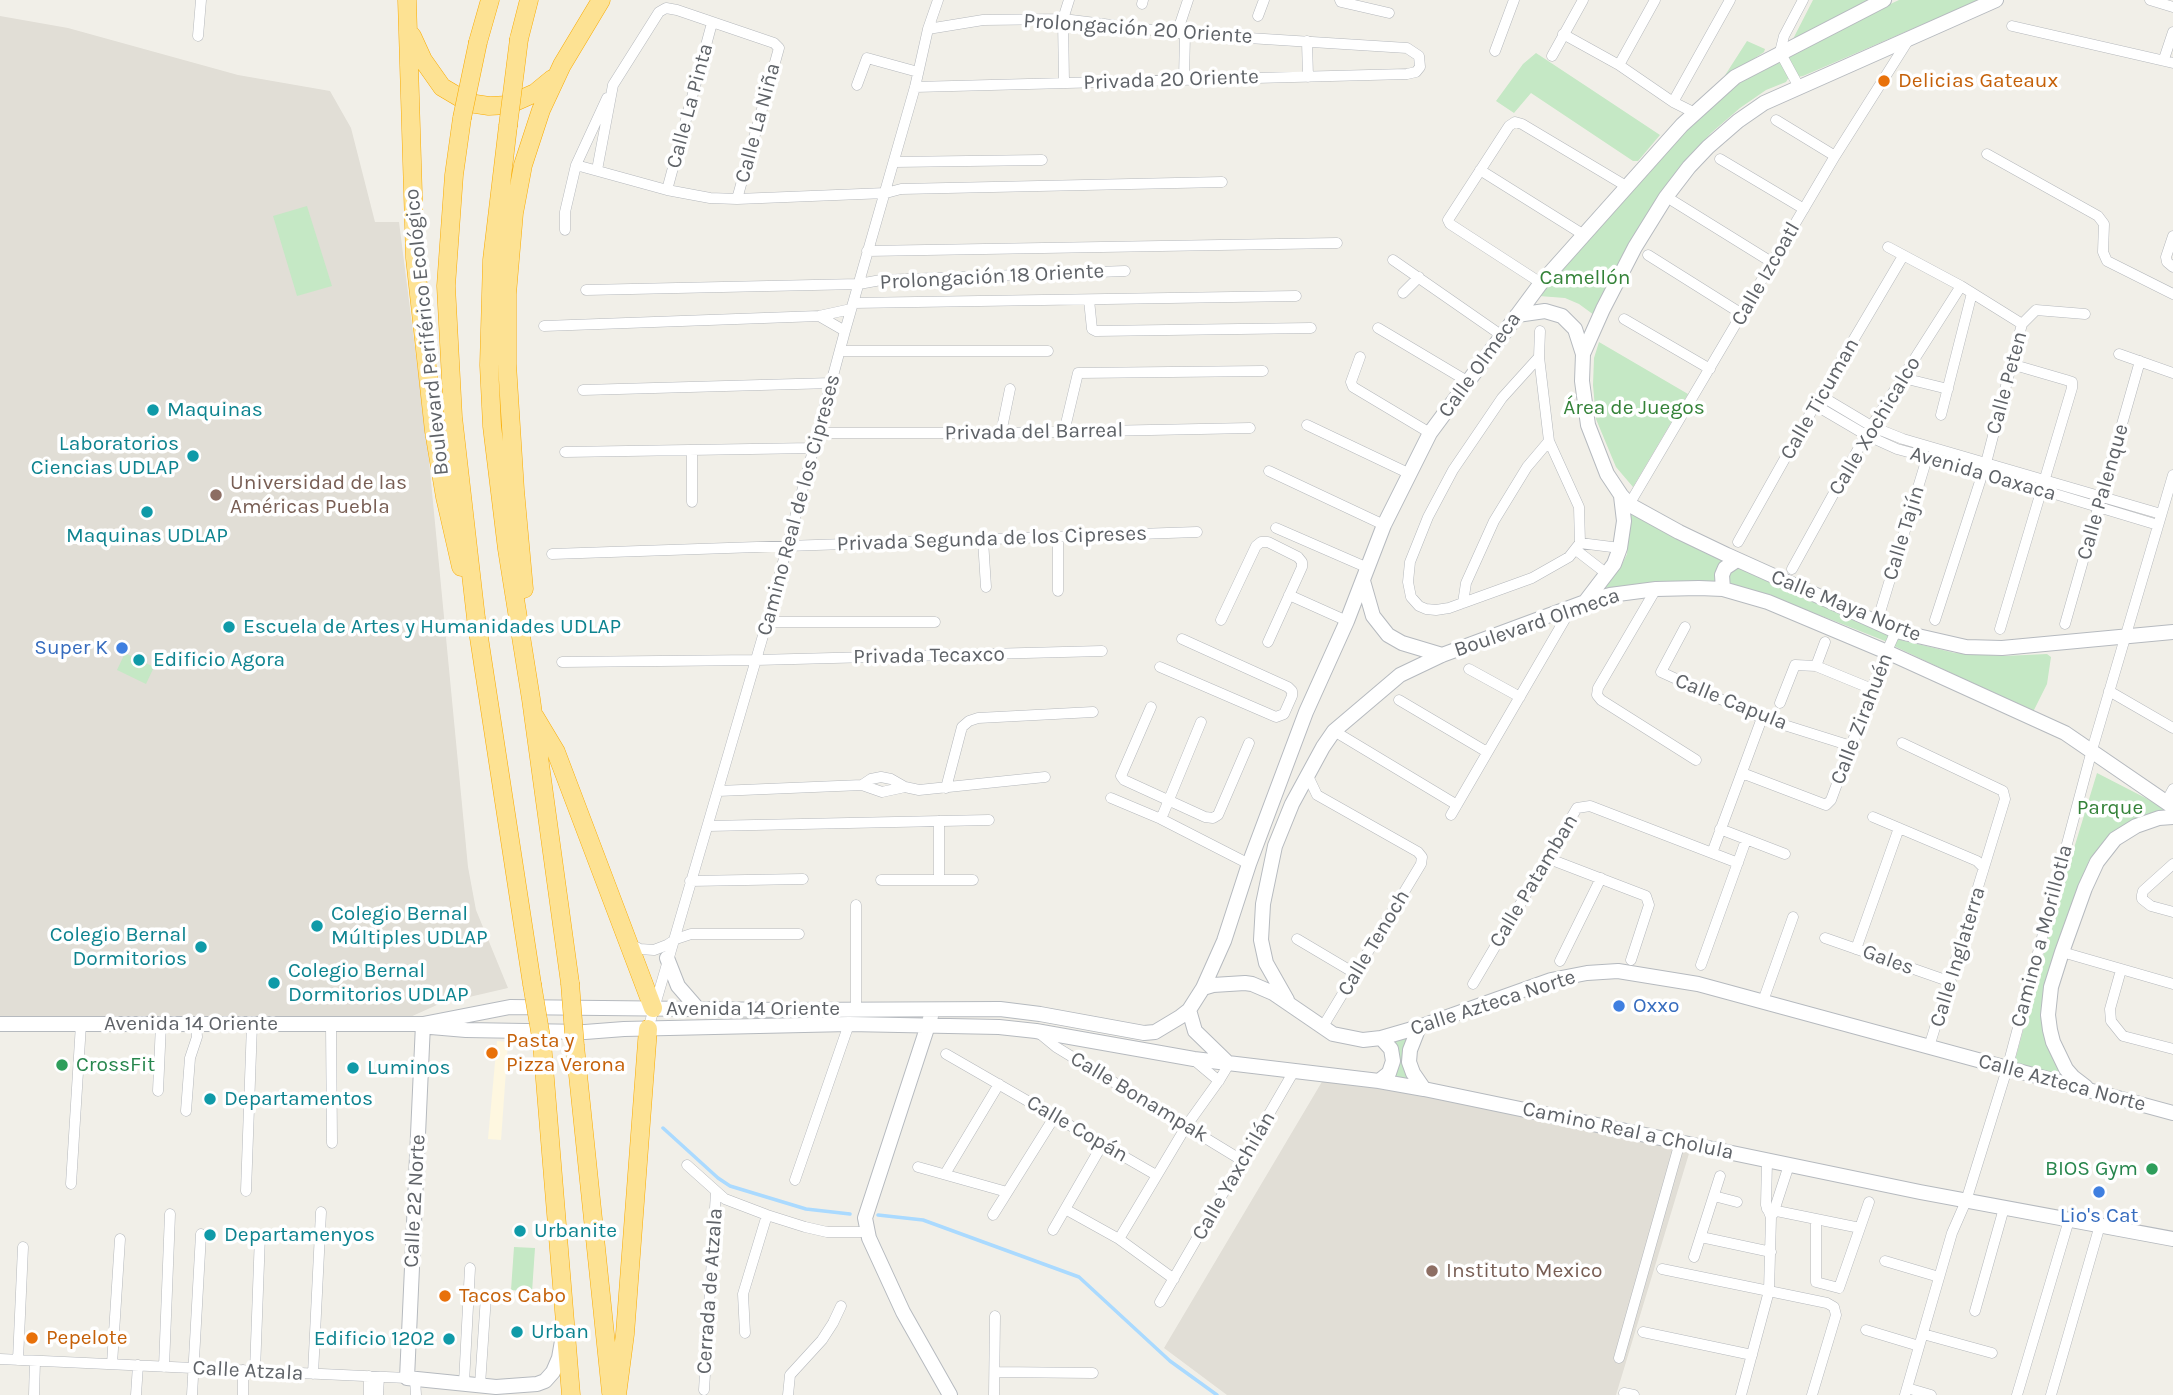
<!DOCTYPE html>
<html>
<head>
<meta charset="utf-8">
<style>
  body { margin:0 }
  canvas { display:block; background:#f1efe8 }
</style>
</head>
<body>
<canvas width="2173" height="1395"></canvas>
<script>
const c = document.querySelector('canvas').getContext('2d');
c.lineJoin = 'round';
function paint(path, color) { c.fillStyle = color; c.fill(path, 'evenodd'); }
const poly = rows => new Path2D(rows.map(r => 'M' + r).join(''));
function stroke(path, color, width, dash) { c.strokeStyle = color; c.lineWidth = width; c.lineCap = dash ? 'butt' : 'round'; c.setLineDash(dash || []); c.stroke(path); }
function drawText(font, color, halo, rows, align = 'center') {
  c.font = font + ' Karla,sans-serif'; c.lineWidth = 7; c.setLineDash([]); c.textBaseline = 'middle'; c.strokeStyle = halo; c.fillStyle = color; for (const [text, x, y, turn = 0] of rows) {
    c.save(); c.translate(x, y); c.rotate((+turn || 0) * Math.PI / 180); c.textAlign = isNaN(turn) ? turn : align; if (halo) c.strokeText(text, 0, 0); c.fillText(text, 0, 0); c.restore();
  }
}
paint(poly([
  [497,1041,508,1042,501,1140,488,1139]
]), '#fef7e0');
paint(poly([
  [0,16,68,28,238,75,330,91,351,128,375,222,399,222,428,450,468,867,476,910,508,988,439,1004,408,1018,0,1019],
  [1323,1080,1424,1095,1691,1147,1616,1395,1227,1395,1164,1348]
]), '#e1ded6');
paint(poly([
  [1813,0,1869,0,1793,39],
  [1899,0,1979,0,1803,76,1797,77,1793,72,1787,52],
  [1747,41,1765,49,1764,52,1722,80],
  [1536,53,1583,84,1660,135,1638,161,1633,161,1531,93,1514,113,1496,101,1523,64],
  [1778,57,1789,77,1786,82,1766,90,1740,108,1711,133,1682,166,1594,315,1579,304,1565,298,1539,296,1664,150,1741,75],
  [307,206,332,286,297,296,273,216],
  [1599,342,1688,394,1633,487,1616,467,1596,419,1593,385,1594,358],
  [1630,512,1725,561,1717,583,1599,592,1620,568,1627,554],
  [1736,567,1892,634,1890,643,1822,616,1727,586,1729,570],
  [1897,639,1955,653,2004,656,2047,654,2051,657,2047,684,2033,712,1894,646],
  [125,653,154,667,146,684,117,670],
  [2097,773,2165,808,2165,812,2139,818,2111,833,2089,861,2074,897,2051,981,2044,1017,2070,1079,2014,1064,2060,894],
  [1408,1035,1404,1051,1411,1080,1393,1078,1391,1040],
  [514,1247,535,1248,532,1292,511,1290]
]), '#c5e8c5');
stroke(poly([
  [663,1128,718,1178,730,1186,806,1209,850,1214],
  [878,1215,923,1220,1079,1277,1170,1361,1217,1395]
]), '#aadaff', 3.5);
const street = poly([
  [1340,0,1341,2,1389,13],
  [2150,0,2173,7],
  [1142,4,1143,0],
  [1258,16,1264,0],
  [2012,26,2173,63],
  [1177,33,1188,0],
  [1563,34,1619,65,1673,102,1695,113],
  [198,36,201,0],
  [1307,41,1308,77],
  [1495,51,1514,0],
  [1552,56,1583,0],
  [2164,59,2173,32],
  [1619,65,1655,0],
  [1184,79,1185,34],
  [1064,83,1063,19,1069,0],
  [857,85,867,58,918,72],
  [915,87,1407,74,1416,72,1420,67,1419,56,1407,48,1185,34,1063,19,983,20,928,29],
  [1799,87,1780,52,1784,36,1803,0],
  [1673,102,1730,0],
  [1776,120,1835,156],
  [1987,154,2098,216,2104,224,2103,252,2107,261,2173,294],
  [1720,159,1804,209],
  [894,162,1042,160],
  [576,165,667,190,710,198,737,199,886,193,901,189,1222,182],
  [597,170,613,85,659,12,666,8,677,10,774,43,779,48,737,199],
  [1480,170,1584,235],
  [667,190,712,23],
  [1673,201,1773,263],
  [565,230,565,212,576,165,607,98],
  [2173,236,2166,257,2167,262,2173,267],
  [1888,247,1961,286,2022,324],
  [867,251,1337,243],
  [1648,255,1742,314],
  [1393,260,1501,335],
  [1541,283,1450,224,1448,220,1509,126,1515,122,1522,124,1626,186],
  [586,290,859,284,881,280,1125,271],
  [1403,293,1419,277],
  [1089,300,1092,329,1096,331,1311,328],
  [853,303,1296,296],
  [819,316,845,331],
  [1624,319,1710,369],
  [544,326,819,316,851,309],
  [1378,328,1467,381],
  [1540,331,1539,357,1549,441,1579,507,1580,543],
  [840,351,1048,351],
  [2119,354,2173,373],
  [1360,357,1351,382,1353,387,1430,433],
  [1539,357,1502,398,1453,470,1428,517,1410,562,1408,582,1411,597,1419,606,1426,609,1436,610,1449,608,1532,578,1569,557,1580,543],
  [1903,378,1948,389],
  [583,390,832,383],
  [1821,396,1873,427,1903,439,2161,514],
  [1815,405,1866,435,1897,449,1982,472,2158,525],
  [1941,415,1972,293],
  [1307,425,1408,473],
  [1064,432,1078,373,1263,371],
  [818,433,1001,433,1250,428],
  [1001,433,1010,389],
  [692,450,692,502],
  [565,452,813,448],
  [1269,471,1384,525],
  [1627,508,1835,156,1909,39],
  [1276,528,1368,568],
  [1058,538,1058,591],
  [983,540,986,587],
  [1738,542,1815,405,1903,256],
  [1580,543,1620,548],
  [1576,550,1607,574],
  [552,554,1197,532],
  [1792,569,1866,435,1961,286],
  [1656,589,1598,688,1597,695,1601,700,1696,760],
  [1289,595,1347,621],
  [1463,603,1466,583,1494,521,1527,467,1549,441],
  [1881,609,1927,458],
  [1221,620,1256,546,1261,542,1268,542,1298,557,1302,562,1302,567,1268,642],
  [1935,620,1986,463,2022,324,2036,310,2085,314],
  [767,622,935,622],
  [2065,624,2140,361],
  [1685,627,1661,672,1762,718,1851,746],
  [2000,629,2072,388,2072,382,2066,380,2011,364],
  [562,662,756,660,1102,651],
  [1816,666,1825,642],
  [1160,667,1276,717,1284,714,1292,696,1292,691,1288,687,1182,639],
  [1469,669,1520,697],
  [2109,691,2173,728],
  [1399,700,1487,752],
  [1780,703,1795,665,1816,666,1872,689],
  [1151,707,1121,776,1124,780,1205,817,1213,818,1218,815,1249,743],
  [1334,731,1457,805],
  [1902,743,2003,791,2005,799,1929,1047],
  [1742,773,1826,805,1831,800,1882,662,1896,631],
  [1307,774,1317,795,1418,852,1422,857,1421,864,1322,1028],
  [862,785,871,779,881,777,891,779,905,787,919,790,1045,777],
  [946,788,962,727,969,721,978,718,1093,712],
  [718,791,862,785,882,792,905,787],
  [1111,798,1161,819,1249,864],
  [2166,802,2173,789],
  [1451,815,1572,607],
  [1873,817,1977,861,1983,867],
  [1161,819,1201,722],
  [939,821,939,880],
  [708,826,989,820],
  [1720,829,1785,854],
  [1712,853,1762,718],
  [1547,858,1646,896,1649,905,1631,960],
  [2173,864,2143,891,2142,895,2142,899,2151,906,2173,912],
  [881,880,973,880],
  [690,881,803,879],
  [856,905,856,1009],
  [1825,938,1951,982],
  [1297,939,1356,974],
  [631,944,640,949,654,950,667,945,676,939,691,934,799,934],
  [1856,949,1899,828],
  [2062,952,2173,984],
  [1560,961,1601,878],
  [1701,965,1746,840],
  [2121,970,2110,1009,2111,1021,2123,1036,2173,1049],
  [1473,984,1577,808,1590,806,1738,863],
  [1763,1001,1793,917],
  [331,1024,332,1143],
  [648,1029,767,622,845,331,915,87,928,29,938,0],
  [1039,1033,1056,1047,1243,1161],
  [946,1054,1156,1175],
  [1194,1060,1219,1081],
  [158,1091,161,1024],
  [186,1111,190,1058,197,1037,196,1024],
  [687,1165,725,1199,767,1215,805,1227,827,1232,867,1232],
  [918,1167,1007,1192],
  [945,1174,999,1084],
  [795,1180,849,1024],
  [71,1184,81,1024],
  [246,1191,252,1024],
  [1714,1196,1737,1202],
  [1065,1209,1119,1239,1174,1279],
  [1767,1209,1860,1228],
  [1773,1214,1789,1165],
  [993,1215,1055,1116],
  [1816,1219,1816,1282,1839,1288,1869,1202],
  [1053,1230,1102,1145],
  [1701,1237,1771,1252],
  [1119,1239,1187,1125,1220,1079,1229,1064],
  [1694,1257,1720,1176],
  [1885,1261,1939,1277],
  [1662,1269,1827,1303,1834,1307,1836,1315,1812,1395],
  [1160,1302,1294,1071],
  [1975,1311,2004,1208],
  [1866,1330,1919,1346],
  [1643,1332,1752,1355],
  [745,1333,743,1294,767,1215],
  [1923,1334,1992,1353],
  [1619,1358,1680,1142],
  [0,1359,407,1378],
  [18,1360,23,1247],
  [112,1364,120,1239],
  [164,1367,170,1214],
  [255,1371,260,1235],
  [995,1372,1093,1373],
  [313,1374,321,1212],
  [415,1379,416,1395],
  [464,1383,470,1268],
  [480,1385,486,1296],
  [1907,1388,1931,1395],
  [704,1390,716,1192],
  [1624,1393,1634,1395],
  [34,1395,35,1361],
  [136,1395,138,1365],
  [192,1395,201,1234],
  [243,1395,243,1370],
  [369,1395,369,1376],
  [378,1395,379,1377],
  [788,1395,790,1375,822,1340,833,1323,841,1306],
  [994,1395,995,1316],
  [1741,1395,1769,1291,1771,1217,1766,1205,1767,1161],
  [1905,1395,1952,1233,1966,1201,2007,1069,2092,750,2173,475],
  [2017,1395,2069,1220],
  [2051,1395,2100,1225]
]);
const secondary = poly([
  [1996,0,1764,103,1738,121,1708,147,1689,167,1666,197,1635,247,1603,309,1583,354,1582,381,1588,425,1607,474,1621,495,1630,505,1679,532,1727,555,1896,631,1966,647,2002,648,2173,632],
  [1517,315,1545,311,1562,316,1575,329,1583,354],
  [1363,581,1373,616,1388,635,1402,643,1442,655],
  [1723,589,1722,575,1725,568,1737,560],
  [1585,602,1614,564,1620,548,1624,521,1621,496],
  [667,958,678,986,698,1009],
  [1203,988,1224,941,1249,864,1306,712,1347,621,1384,525,1430,433,1541,283,1682,125,1735,77,1884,0],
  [1287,1000,1266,963,1261,940,1263,904,1275,846,1292,804,1323,747,1334,731,1400,675,1442,655,1585,602,1610,595,1656,589,1699,588,1723,589,1768,602,1887,652,2065,733,2173,807],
  [1189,1010,1195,1031,1228,1063],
  [931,1016,865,1218,869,1238,903,1312,950,1395],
  [0,1024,423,1024,510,1007,787,1010,1000,1009,1040,1014,1144,1033,1155,1032,1180,1017,1189,1010,1203,988,1213,985,1245,983,1252,984,1273,993,1333,1034,1363,1040,1381,1038,1419,1027,1551,980,1587,973,1618,971,1698,984,2173,1113],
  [423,1024,407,1378,496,1387,537,1384,545,1381,553,1372,559,1358,562,1341],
  [431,1027,466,1030,585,1032,624,1029,849,1024,999,1027,1036,1031,1194,1059,1379,1081,1424,1089,1920,1192,2173,1239],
  [1419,1027,1410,1050,1409,1062,1413,1073,1424,1089],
  [1379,1081,1389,1073,1393,1061,1391,1049,1381,1038],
  [2086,1087,2073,1077,2066,1069,2053,1042,2050,1030,2048,1015,2051,987,2062,952,2085,888,2097,862,2115,839,2136,826,2159,818,2173,817]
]);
const highway = poly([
  [407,0,415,258,434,431,445,497,461,567],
  [412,36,423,60,442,87,469,103,489,106,508,105,535,93,552,79],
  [519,39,529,0],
  [478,42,490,0],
  [462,118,454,175,446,286,453,417,476,618,532,984],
  [508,126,492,260,489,365,492,426,507,549,531,699,570,983],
  [524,589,515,490,507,364,507,294,514,213,523,165,541,110,562,65,601,0],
  [535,717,556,752,653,1008],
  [542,1043,571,1395],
  [575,1046,611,1392],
  [617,1395,625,1334,648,1029]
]);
stroke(street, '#b5b8bc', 11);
stroke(secondary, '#b6babf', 16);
stroke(highway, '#f9ab00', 19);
stroke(street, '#fff', 10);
stroke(secondary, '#fff', 14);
stroke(highway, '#fde293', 18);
const highwayBridge = poly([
  [462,118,478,42],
  [508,126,519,39],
  [570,983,575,1046],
  [532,984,542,1043]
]);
stroke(highwayBridge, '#f9ab00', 19, []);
stroke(highwayBridge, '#fde293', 18);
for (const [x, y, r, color] of [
  [1884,81,7,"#e8710a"],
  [153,410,7,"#0f9aa8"],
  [193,456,7,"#0f9aa8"],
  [216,495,7,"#8d6e63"],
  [147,512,7,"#0f9aa8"],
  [229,627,7,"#0f9aa8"],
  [122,648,7,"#3f7fe0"],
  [139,660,7,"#0f9aa8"],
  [317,926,7,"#0f9aa8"],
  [201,947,7,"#0f9aa8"],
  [274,983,7,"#0f9aa8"],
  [1619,1006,7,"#3f7fe0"],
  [492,1053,7,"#e8710a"],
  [62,1065,7,"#2e9e5b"],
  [353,1068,7,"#0f9aa8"],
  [210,1099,7,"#0f9aa8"],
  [2152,1169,7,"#2e9e5b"],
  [2099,1192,7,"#3f7fe0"],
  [520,1231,7,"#0f9aa8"],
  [210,1235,7,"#0f9aa8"],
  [1432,1271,7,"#8d6e63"],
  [445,1296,7,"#e8710a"],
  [517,1332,7,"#0f9aa8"],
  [32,1338,7,"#e8710a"],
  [449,1339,7,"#0f9aa8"]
]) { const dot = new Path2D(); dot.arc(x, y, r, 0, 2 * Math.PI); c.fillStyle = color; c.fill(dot); stroke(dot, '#fff', 2.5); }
drawText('21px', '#5f6368', '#fff', [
  ["Prolongación 20 Oriente",1138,29,4],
  ["Privada 20 Oriente",1171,80,-2],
  ["Calle La Pinta",690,106,-75],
  ["Calle La Niña",758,123,-75],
  ["Calle Izcoatl",1766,274,-60],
  ["Prolongación 18 Oriente",992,277,-3],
  ["Boulevard Periférico Ecológico",427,332,-96],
  ["Calle Olmeca",1480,365,-54],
  ["Calle Peten",2007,383,-75],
  ["Calle Ticuman",1820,399,-60],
  ["Calle Xochicalco",1875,426,-59],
  ["Privada del Barreal",1034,432,-1],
  ["Avenida Oaxaca",1983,474,16],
  ["Calle Palenque",2103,492,-74],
  ["Camino Real de los Cipreses",799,505,-75],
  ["Calle Tajín",1904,533,-73],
  ["Privada Segunda de los Cipreses",992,539,-2],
  ["Calle Maya Norte",1846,606,22],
  ["Boulevard Olmeca",1537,623,-19],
  ["Privada Tecaxco",929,656,-1],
  ["Calle Capula",1731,702,22],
  ["Calle Zirahuén",1862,719,-69],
  ["Calle Patamban",1534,881,-59],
  ["Camino a Morillotla",2042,936,-75],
  ["Calle Tenoch",1374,943,-59],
  ["Calle Inglaterra",1958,957,-73],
  ["Gales",1888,960,20],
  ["Calle Azteca Norte",1493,1003,-18],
  ["Avenida 14 Oriente",753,1009],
  ["Avenida 14 Oriente",191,1024],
  ["Calle Azteca Norte",2062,1083,15],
  ["Calle Bonampak",1139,1097,31],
  ["Calle Copán",1077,1129,30],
  ["Camino Real a Cholula",1628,1131,12],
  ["Calle Yaxchilán",1234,1176,-60],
  ["Calle 22 Norte",415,1201,-87],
  ["Cerrada de Atzala",710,1291,-86],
  ["Calle Atzala",248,1371,3]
]);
drawText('21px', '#c56008', '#fff', [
  ["Delicias Gateaux",1898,81],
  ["Pasta y",506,1041],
  ["Pizza Verona",506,1065],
  ["Tacos Cabo",459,1296],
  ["Pepelote",46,1338]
], 'left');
drawText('21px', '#348238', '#fff', [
  ["Camellón",1585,278],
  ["Área de Juegos",1634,408],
  ["Parque",2110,808]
]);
drawText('21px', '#0d838f', '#fff', [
  ["Maquinas",167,410],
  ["Laboratorios",179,444,"right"],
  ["Ciencias UDLAP",179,468,"right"],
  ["Maquinas UDLAP",147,536,"center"],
  ["Escuela de Artes y Humanidades UDLAP",243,627],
  ["Edificio Agora",153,660],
  ["Colegio Bernal",331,914],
  ["Múltiples UDLAP",331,938],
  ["Colegio Bernal",187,935,"right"],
  ["Dormitorios",187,959,"right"],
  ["Colegio Bernal",288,971],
  ["Dormitorios UDLAP",288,995],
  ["Luminos",367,1068],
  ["Departamentos",224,1099],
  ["Urbanite",534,1231],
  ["Departamenyos",224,1235],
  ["Urban",531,1332],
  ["Edificio 1202",435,1339,"right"]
], 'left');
drawText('21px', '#785e54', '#fff', [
  ["Universidad de las",230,483],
  ["Américas Puebla",230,507],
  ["Instituto Mexico",1446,1271]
], 'left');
drawText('21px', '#366cbe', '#fff', [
  ["Super K",108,648],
  ["Oxxo",1633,1006,"left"],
  ["Lio's Cat",2099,1216,"center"]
], 'right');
drawText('21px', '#27864d', '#fff', [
  ["CrossFit",76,1065],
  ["BIOS Gym",2138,1169,"right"]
], 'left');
</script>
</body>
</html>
